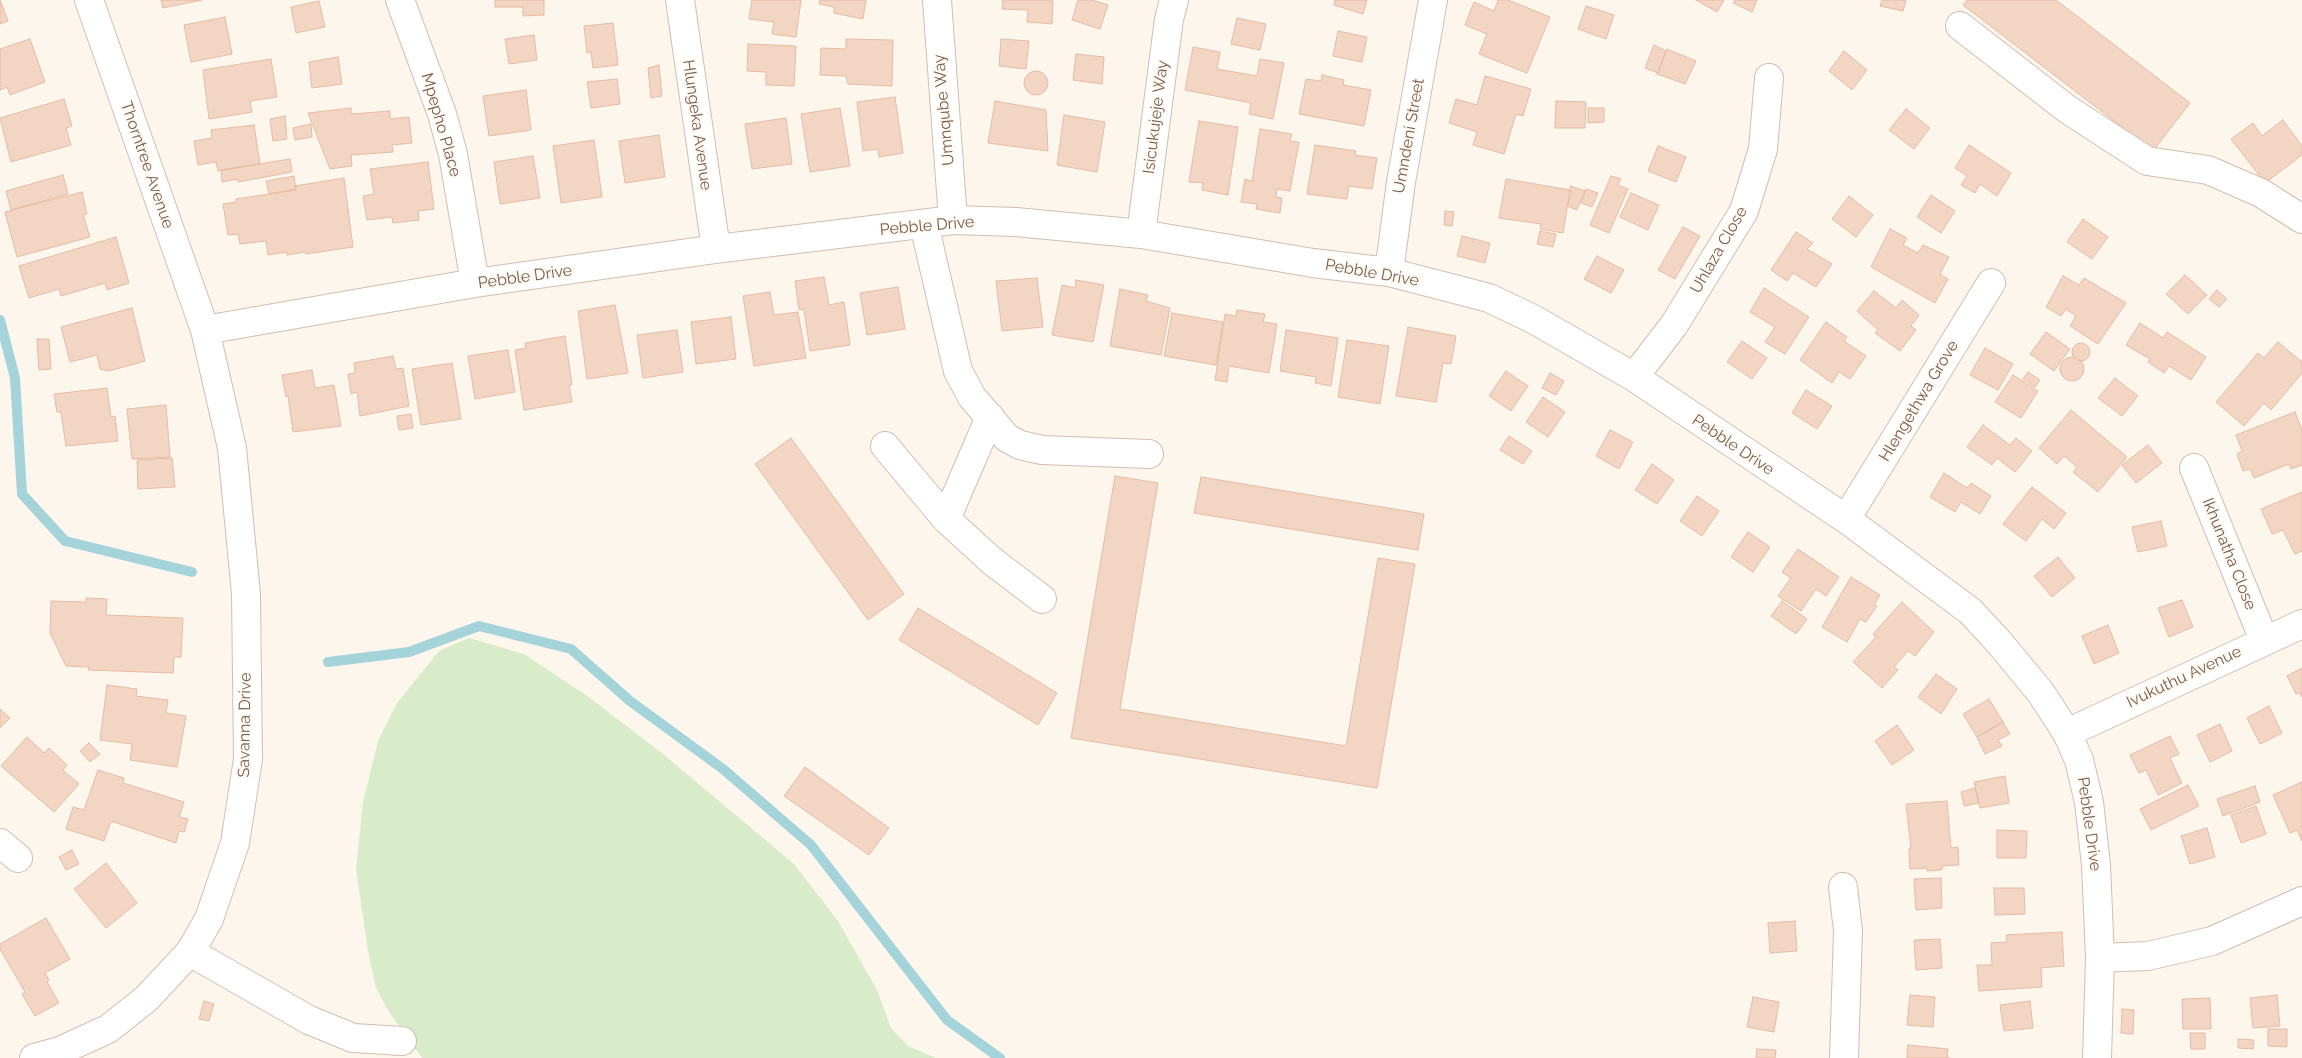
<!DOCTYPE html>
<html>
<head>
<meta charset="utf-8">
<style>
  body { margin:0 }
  canvas { display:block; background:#fdf6ec }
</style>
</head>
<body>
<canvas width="2302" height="1058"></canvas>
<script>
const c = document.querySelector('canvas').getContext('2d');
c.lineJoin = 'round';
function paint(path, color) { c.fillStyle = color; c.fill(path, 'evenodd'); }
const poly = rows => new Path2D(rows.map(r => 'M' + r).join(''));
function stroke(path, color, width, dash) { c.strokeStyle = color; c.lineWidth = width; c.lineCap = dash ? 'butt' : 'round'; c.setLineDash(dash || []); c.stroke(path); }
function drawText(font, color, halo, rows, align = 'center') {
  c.font = font + ' Raleway,sans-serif'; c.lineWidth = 4; c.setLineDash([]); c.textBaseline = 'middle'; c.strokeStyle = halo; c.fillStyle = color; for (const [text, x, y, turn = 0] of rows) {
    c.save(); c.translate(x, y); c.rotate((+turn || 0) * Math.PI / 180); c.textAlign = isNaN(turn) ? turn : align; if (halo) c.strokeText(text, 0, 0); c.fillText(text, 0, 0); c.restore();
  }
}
paint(poly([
  [469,638,524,654,586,695,663,754,794,864,838,921,877,990,891,1028,908,1046,936,1058,422,1058,389,1012,376,988,368,951,356,869,363,802,378,741,397,703,439,651]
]), '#d8ecc9');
stroke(poly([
  [0,320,15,378,22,494,65,541,192,572],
  [328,662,409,652,479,626,571,649,630,701,723,769,811,845,947,1020,1000,1058]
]), '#a5d3da', 10);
const building = poly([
  [0,0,8,21,0,24,0,0],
  [161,0,202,0,163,8,161,0],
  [495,0,544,0,544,15,523,16,523,7,495,7,495,0],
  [752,0,801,0,796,37,772,34,774,22,749,19,752,0],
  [820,0,866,0,863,19,834,13,834,7,819,4,820,0],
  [1003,0,1053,0,1052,24,1027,22,1028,10,1002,9,1003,0],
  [1078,0,1092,0,1108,5,1100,29,1072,20,1078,0],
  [1335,0,1367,0,1363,14,1334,5,1335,0],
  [1498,0,1508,0,1550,17,1527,73,1479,54,1487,34,1465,25,1474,2,1494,11,1498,0],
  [1696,0,1724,0,1717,12,1696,0],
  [1735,0,1757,0,1752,12,1733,3,1735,0],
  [1882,0,1906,0,1903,11,1880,6,1882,0],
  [1967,0,2056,0,2190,103,2153,151,1963,5,1967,0],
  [319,1,325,27,296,33,291,7,319,1],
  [1586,6,1614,15,1606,39,1578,29,1586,6],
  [225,17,232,54,191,62,184,25,225,17],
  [1237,18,1266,24,1260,50,1231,44,1237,18],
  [613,23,618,65,593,68,591,52,587,53,584,26,613,23],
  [1338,31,1367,37,1362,62,1333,56,1338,31],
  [534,35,537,60,509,64,505,39,534,35],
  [30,39,45,82,10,95,7,87,0,90,0,49,30,39],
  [846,39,893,40,892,86,848,84,846,76,820,75,821,48,846,49,846,39],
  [1001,39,1029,41,1026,69,999,66,1001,39],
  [748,44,796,46,794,86,766,85,766,72,747,71,748,44],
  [1654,45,1666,51,1658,73,1645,68,1654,45],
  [1193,47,1220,52,1217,69,1257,76,1260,59,1284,63,1273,119,1249,114,1251,103,1185,90,1193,47],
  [1667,49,1696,61,1685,84,1657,74,1667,49],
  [1844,51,1867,70,1852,90,1829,71,1844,51],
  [1076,54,1104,57,1102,84,1073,80,1076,54],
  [338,57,342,84,312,88,309,62,338,57],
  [271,59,277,97,250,101,252,112,209,119,203,70,271,59],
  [659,65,662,96,651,98,648,68,659,65],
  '1024 83a12 12 0 1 1 24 0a12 12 0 1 1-24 0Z',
  [1322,75,1344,80,1343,85,1371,90,1364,126,1299,114,1306,79,1321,81,1322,75],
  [1485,76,1531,89,1523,116,1516,114,1504,154,1473,145,1477,132,1449,123,1456,99,1477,105,1485,76],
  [617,79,620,104,591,108,587,82,617,79],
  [526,90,531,130,489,136,483,96,526,90],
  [895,97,903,153,879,157,878,149,863,151,857,102,895,97],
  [64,99,72,126,66,128,71,145,11,162,0,118,64,99],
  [995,101,1046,110,1048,151,988,143,995,101],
  [1556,101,1586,102,1585,128,1555,128,1556,101],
  [351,108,351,114,390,111,390,119,409,117,412,143,392,145,393,152,351,155,352,166,330,169,308,113,351,108],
  [840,108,850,166,810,172,801,114,840,108],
  [1588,108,1604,108,1604,122,1588,123,1588,108],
  [1906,109,1930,128,1914,149,1889,130,1906,109],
  [1064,115,1105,122,1097,172,1057,165,1064,115],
  [285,116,287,139,273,141,270,119,285,116],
  [786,118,792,164,752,169,745,124,786,118],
  [2283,120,2302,146,2302,155,2265,183,2231,139,2253,123,2262,136,2283,120],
  [1199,121,1238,127,1228,195,1202,190,1203,183,1189,182,1199,121],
  [311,124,312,137,295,140,293,128,311,124],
  [254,125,260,164,218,171,216,162,198,165,194,141,212,138,211,130,254,125],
  [1260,129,1292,134,1290,141,1299,142,1290,191,1277,189,1276,197,1282,198,1280,213,1256,209,1257,204,1241,202,1245,179,1252,181,1260,129],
  [659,135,665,177,625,183,619,141,659,135],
  [594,140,602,197,561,203,553,146,594,140],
  [1315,145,1356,151,1355,155,1377,158,1372,189,1349,186,1347,199,1307,194,1315,145],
  [1969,145,2011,173,1997,196,1980,184,1975,193,1961,185,1967,176,1955,168,1969,145],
  [1658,146,1686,157,1676,182,1648,171,1658,146],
  [533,156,540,198,500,204,494,162,533,156],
  [290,159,292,172,238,182,238,179,222,182,221,170,290,159],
  [428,162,434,209,418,211,419,220,393,223,392,217,367,220,363,196,374,194,370,169,428,162],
  [63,175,68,194,11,210,6,191,63,175],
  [294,176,296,189,269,194,266,181,294,176],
  [1611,176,1621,179,1618,185,1628,189,1609,233,1590,225,1611,176],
  [344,178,353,247,306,254,305,252,287,255,287,252,268,255,266,241,240,244,238,234,228,235,223,204,236,202,236,199,296,190,295,186,344,178],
  [1506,179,1570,190,1563,233,1540,229,1541,224,1499,218,1506,179],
  [1571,186,1585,191,1577,210,1567,206,1572,192,1569,191,1571,186],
  [1586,189,1598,193,1592,207,1581,203,1586,189],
  [82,192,87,214,83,215,90,237,17,257,5,212,82,192],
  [1631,193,1659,205,1648,230,1620,217,1631,193],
  [1931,195,1955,211,1941,233,1917,217,1931,195],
  [1849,196,1873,215,1856,237,1832,219,1849,196],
  [1445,211,1454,212,1452,226,1444,225,1445,211],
  [2083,219,2108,237,2092,259,2067,242,2083,219],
  [1683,227,1700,236,1675,279,1658,270,1683,227],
  [1890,229,1907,238,1903,245,1918,253,1923,245,1949,257,1940,274,1948,279,1935,303,1871,267,1890,229],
  [1540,231,1556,234,1553,247,1537,244,1540,231],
  [1796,232,1813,243,1807,249,1832,264,1816,287,1793,273,1787,281,1771,270,1796,232],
  [1462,236,1490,243,1485,263,1457,256,1462,236],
  [116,237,129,283,107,290,105,283,61,296,59,289,29,298,19,266,116,237],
  [1597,256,1624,270,1611,293,1584,279,1597,256],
  [2185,275,2207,295,2188,314,2166,294,2185,275],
  [2063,276,2079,285,2084,278,2126,303,2098,344,2070,326,2076,316,2066,309,2061,316,2046,307,2063,276],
  [824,277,829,305,844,302,850,345,810,351,804,309,799,310,795,281,824,277],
  [1037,278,1043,327,1002,331,996,281,1037,278],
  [1076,280,1104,285,1093,342,1052,335,1062,285,1075,288,1076,280],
  [898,287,905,329,867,335,860,293,898,287],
  [1764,288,1809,317,1785,354,1765,342,1775,327,1750,312,1764,288],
  [1120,289,1148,295,1146,301,1170,308,1161,355,1110,346,1120,289],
  [2217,290,2227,299,2219,307,2209,299,2217,290],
  [1874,291,1896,308,1902,300,1919,315,1911,326,1916,330,1900,351,1875,333,1878,330,1857,311,1874,291],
  [770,292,774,315,798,312,806,358,754,366,743,296,770,292],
  [615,305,628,373,587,379,578,311,615,305],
  [132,308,145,361,109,371,100,369,97,355,70,362,61,327,132,308],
  [1237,310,1265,314,1263,322,1277,324,1269,373,1229,366,1227,382,1215,380,1225,314,1236,316,1237,310],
  [1172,313,1223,322,1216,365,1164,356,1172,313],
  [731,317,736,359,696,364,691,322,731,317],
  [1826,322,1847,337,1844,341,1866,356,1850,379,1839,372,1832,383,1800,360,1826,322],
  [2140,323,2163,338,2167,332,2206,357,2191,380,2169,366,2164,373,2148,362,2150,359,2126,345,2140,323],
  [1408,327,1456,336,1451,364,1443,363,1436,402,1396,396,1408,327],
  [677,330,683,372,643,378,637,335,677,330],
  [1286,330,1338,338,1331,386,1315,383,1316,377,1280,371,1286,330],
  [2046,332,2070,349,2054,371,2030,354,2046,332],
  [565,336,572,385,569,385,572,402,524,410,515,350,526,348,525,343,565,336],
  [37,339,49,339,51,369,39,370,37,339],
  [1347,340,1389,346,1380,404,1338,397,1347,340],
  [1742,341,1767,358,1752,379,1727,362,1742,341],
  [2278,342,2302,362,2302,373,2271,410,2264,403,2244,426,2216,402,2258,353,2264,358,2278,342],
  '2072 352a9 9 0 1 1 18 0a9 9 0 1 1-18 0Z',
  [1985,348,2013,364,1998,390,1970,375,1985,348],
  [508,350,515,392,475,399,468,356,508,350],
  [393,356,396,369,403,368,409,406,360,416,357,392,351,394,348,374,355,373,354,363,393,356],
  '2060 369a12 12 0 1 1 24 0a12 12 0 1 1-24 0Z',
  [452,363,461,419,421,425,412,369,452,363],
  [312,370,315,388,334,385,341,426,293,432,288,396,286,397,282,375,312,370],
  [1506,371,1528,386,1511,411,1489,396,1506,371],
  [2028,372,2040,380,2035,387,2023,379,2028,372],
  [1550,373,1564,381,1556,395,1542,388,1550,373],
  [2013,375,2038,391,2021,418,1995,402,2013,375],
  [2115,378,2138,396,2122,416,2098,398,2115,378],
  [107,388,111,417,115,416,118,441,66,446,61,412,57,412,54,394,107,388],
  [1806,390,1832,406,1817,429,1792,413,1806,390],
  [1543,397,1565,412,1548,437,1526,422,1543,397],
  [166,405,170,457,132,459,127,409,166,405],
  [2071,410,2127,457,2098,492,2073,472,2077,467,2064,456,2057,464,2039,448,2071,410],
  [2295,412,2302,430,2302,465,2291,469,2289,464,2254,478,2250,469,2243,471,2237,454,2242,451,2236,435,2295,412],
  [411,414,413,428,399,430,397,416,411,414],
  [1983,425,2010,445,2016,438,2032,451,2015,472,1997,458,1992,465,1967,447,1983,425],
  [1610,430,1633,442,1619,469,1596,456,1610,430],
  [1509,436,1532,451,1523,464,1500,450,1509,436],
  [791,438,904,594,868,620,755,464,791,438],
  [2148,445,2162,463,2136,483,2122,465,2148,445],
  [172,458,175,487,138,489,137,460,172,458],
  [1652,464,1674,480,1657,504,1635,490,1652,464],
  [1944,473,1967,488,1971,483,1991,496,1980,514,1961,502,1955,512,1930,497,1944,473],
  [1115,476,1158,483,1120,709,1346,746,1378,558,1415,564,1377,788,1071,738,1115,476],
  [1201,477,1424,514,1418,550,1194,513,1201,477],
  [2032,487,2066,513,2054,529,2042,519,2026,541,2003,524,2032,487],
  [2302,492,2302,551,2295,554,2283,530,2272,534,2261,509,2302,492],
  [1697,496,1719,511,1702,536,1680,521,1697,496],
  [2161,521,2167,546,2138,552,2132,527,2161,521],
  [1748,532,1770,547,1753,572,1731,557,1748,532],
  [1798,549,1839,577,1826,596,1816,589,1801,611,1778,596,1791,578,1782,572,1798,549],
  [2058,557,2075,578,2052,597,2034,576,2058,557],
  [1851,577,1880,595,1874,605,1877,606,1866,622,1860,619,1847,642,1822,627,1851,577],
  [86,598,107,599,106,615,183,618,181,657,174,657,173,673,88,670,89,667,66,666,50,633,51,601,86,602,86,598],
  [2182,600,2193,627,2169,637,2158,608,2182,600],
  [1782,601,1807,619,1796,634,1771,616,1782,601],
  [1902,602,1934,632,1915,656,1908,651,1894,667,1898,670,1882,688,1853,662,1876,637,1873,634,1902,602],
  [918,608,1057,693,1038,725,899,640,918,608],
  [2108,625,2119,653,2094,664,2082,636,2108,625],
  [2302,668,2302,697,2300,693,2296,694,2287,676,2302,668],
  [1936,674,1957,689,1941,714,1918,697,1936,674],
  [107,685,137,689,136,696,168,700,166,713,186,716,177,767,130,760,132,744,100,740,107,685],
  [1989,699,2003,722,1977,737,1963,714,1989,699],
  [2269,706,2282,733,2260,744,2247,718,2269,706],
  [0,709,10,718,0,728,0,709],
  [2003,722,2010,734,1998,740,2002,746,1985,754,1977,737,2003,722],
  [2220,724,2232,751,2210,762,2197,735,2220,724],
  [1897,725,1914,750,1892,765,1875,741,1897,725],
  [2170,736,2179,754,2170,758,2182,783,2158,795,2146,770,2139,773,2130,755,2170,736],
  [27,737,44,753,49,748,67,765,63,770,79,784,54,812,1,766,27,737],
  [89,743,100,754,90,762,80,751,89,743],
  [805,767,889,828,869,855,784,796,805,767],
  [98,770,124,778,123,783,184,802,179,817,188,819,184,832,179,831,176,843,111,821,104,841,66,829,73,807,84,810,98,770],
  [2005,776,2009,803,1980,808,1974,782,2005,776],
  [2302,782,2302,841,2297,830,2290,833,2273,795,2302,782],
  [2188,785,2199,806,2151,830,2140,809,2188,785],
  [2255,786,2260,802,2223,816,2217,799,2255,786],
  [1975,788,1979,803,1964,806,1961,792,1975,788],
  [1947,801,1951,848,1958,847,1959,865,1942,866,1942,870,1927,871,1927,868,1910,869,1909,848,1911,848,1906,804,1947,801],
  [2256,806,2266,834,2241,843,2231,815,2256,806],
  [2207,828,2215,857,2190,864,2181,836,2207,828],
  [1997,830,2027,831,2026,858,1997,858,1997,830],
  [72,850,79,864,66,870,59,857,72,850],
  [106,863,137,903,106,928,74,889,106,863],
  [1941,878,1942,908,1916,910,1914,879,1941,878],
  [1994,888,2024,888,2025,914,1995,915,1994,888],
  [46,918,70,959,45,973,49,980,47,982,59,1003,35,1016,22,994,25,992,0,949,0,944,46,918],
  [1795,921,1797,951,1770,953,1768,923,1795,921],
  [2062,932,2064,966,2041,968,2042,987,1979,991,1977,965,1992,965,1991,943,2007,942,2006,935,2062,932],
  [1940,939,1942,968,1916,970,1914,940,1940,939],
  [1910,995,1935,997,1933,1027,1907,1025,1910,995],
  [2277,995,2280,1026,2253,1028,2250,998,2277,995],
  [1753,997,1779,1002,1774,1032,1747,1027,1753,997],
  [2210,998,2211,1029,2183,1029,2182,999,2210,998],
  [204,1001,214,1004,209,1021,199,1019,204,1001],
  [2030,1001,2033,1028,2004,1031,2000,1005,2030,1001],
  [2122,1009,2134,1010,2133,1034,2121,1033,2122,1009],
  [2268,1029,2287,1029,2287,1047,2268,1046,2268,1029],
  [2190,1033,2205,1033,2205,1049,2191,1049,2190,1033],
  [2238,1039,2254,1040,2253,1049,2238,1048,2238,1039],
  [1908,1045,1948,1049,1947,1058,1950,1058,1907,1058,1908,1045],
  [1757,1049,1776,1050,1775,1058,1756,1058,1757,1049]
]);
paint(building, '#f3d5c3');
stroke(building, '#e6bba3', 1);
const minor = poly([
  [400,0,442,114,453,154,475,283],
  [680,0,716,249],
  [937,0,953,220],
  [1960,26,2067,109,2147,161,2208,170,2261,193,2302,219],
  [924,224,958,371,972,397,1007,438,1020,445,1042,450,1149,454],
  [1141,234,1169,19,1174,0],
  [1389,272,1401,182,1433,0],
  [205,330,475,283,716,249,953,220,1016,222,1141,234,1313,263,1389,272,1489,298,1533,319,1634,377,1846,519,1970,611,1998,641,2041,693,2067,733,2079,760,2089,802,2096,865,2100,958,2097,1058],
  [1634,377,1674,325,1744,211,1763,149,1769,78],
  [885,446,946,519,992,561,1042,599],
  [2194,468,2264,640],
  [946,519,990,417],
  [1846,519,1991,283],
  [2067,733,2302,624],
  [0,843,18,858],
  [1843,887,1848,931,1844,1058],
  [190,952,309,1020,353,1038,402,1041],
  [2100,958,2148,956,2212,941,2302,901],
  [34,1058,60,1051,108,1029,146,999,190,952,209,919,235,843,248,759,246,594,232,448,205,330,89,0]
]);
stroke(minor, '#d1beb0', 30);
stroke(minor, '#fff', 28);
drawText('16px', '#7a5c4d', '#fffaf3', [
  ["Umnqube Way",944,110,-95],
  ["Isicukujeje Way",1156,117,-83],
  ["Mpepho Place",441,125,74],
  ["Hlungeka Avenue",697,125,82],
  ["Umndeni Street",1409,136,-80],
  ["Thorntree Avenue",147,165,71],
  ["Pebble Drive",927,226,-5],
  ["Uhlaza Close",1719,250,-60],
  ["Pebble Drive",1372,273,10],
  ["Pebble Drive",525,277,-8],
  ["Hlengethwa Grove",1919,401,-59],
  ["Pebble Drive",1733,445,34],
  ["Ikhunatha Close",2229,554,68],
  ["Ivukuthu Avenue",2184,677,-25],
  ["Savanna Drive",245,725,-89],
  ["Pebble Drive",2089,824,82]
]);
</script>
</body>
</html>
